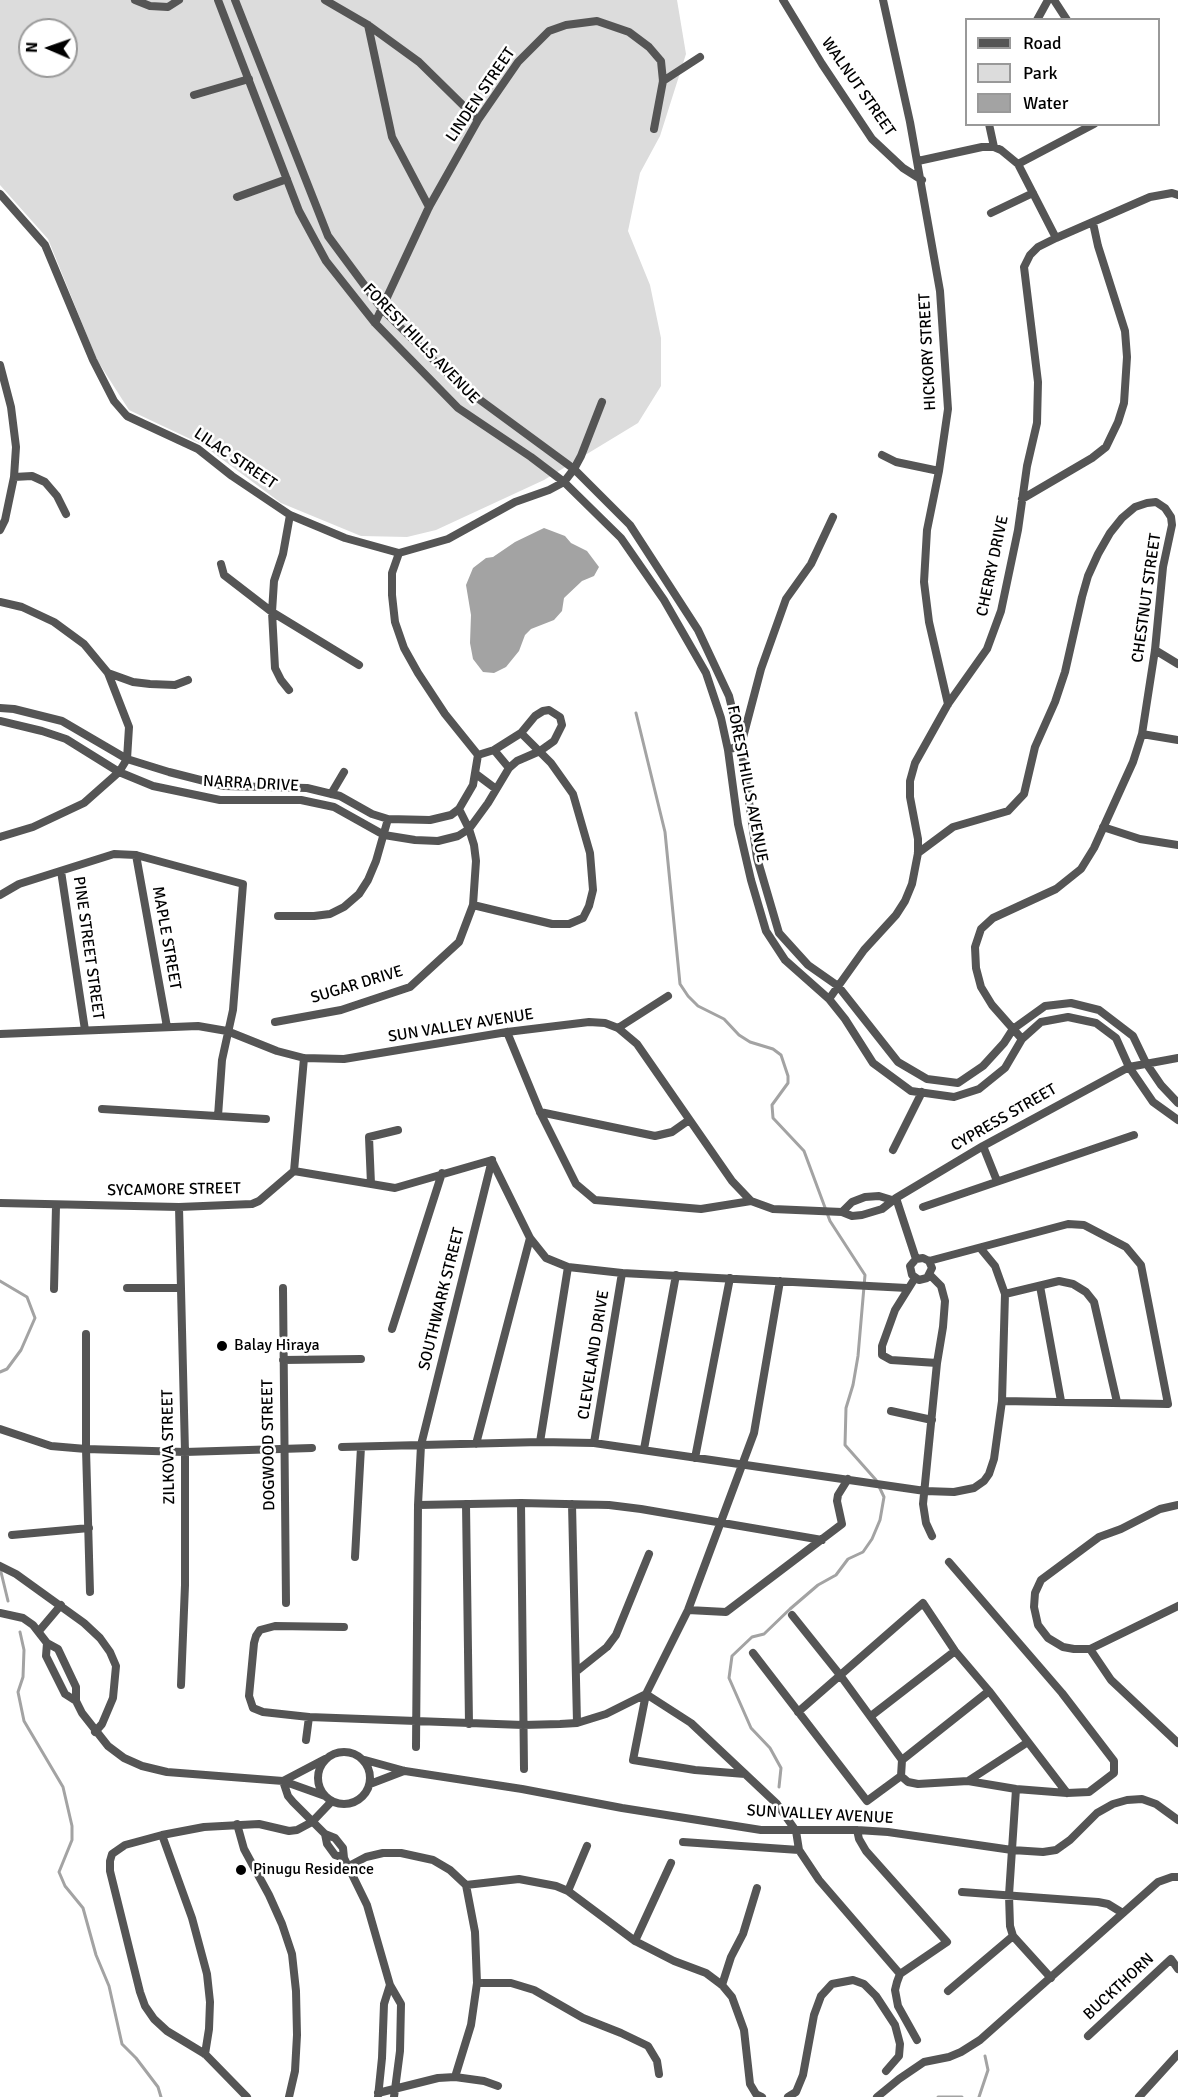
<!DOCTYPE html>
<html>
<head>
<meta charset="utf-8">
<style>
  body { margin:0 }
  #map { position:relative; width:1178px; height:2097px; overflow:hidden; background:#fff; font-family:Signika,sans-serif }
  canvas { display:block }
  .legend { position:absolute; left:965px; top:18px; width:195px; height:108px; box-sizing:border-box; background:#fff; border:2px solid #999; margin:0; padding:8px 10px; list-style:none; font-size:18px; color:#000 }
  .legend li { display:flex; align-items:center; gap:12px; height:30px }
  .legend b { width:30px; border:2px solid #999 }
  .north { position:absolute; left:18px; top:18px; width:60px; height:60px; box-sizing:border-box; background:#fff; border:2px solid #999; border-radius:50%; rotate:272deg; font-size:16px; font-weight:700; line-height:24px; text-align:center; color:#000 }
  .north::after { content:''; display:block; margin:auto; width:21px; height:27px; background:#000; clip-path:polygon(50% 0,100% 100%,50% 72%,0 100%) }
</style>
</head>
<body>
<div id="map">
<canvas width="1178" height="2097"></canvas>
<ul class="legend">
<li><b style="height:8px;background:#555"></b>Road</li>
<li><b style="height:16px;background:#dcdcdc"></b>Park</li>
<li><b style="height:16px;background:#a3a3a3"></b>Water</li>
</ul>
<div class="north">N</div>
</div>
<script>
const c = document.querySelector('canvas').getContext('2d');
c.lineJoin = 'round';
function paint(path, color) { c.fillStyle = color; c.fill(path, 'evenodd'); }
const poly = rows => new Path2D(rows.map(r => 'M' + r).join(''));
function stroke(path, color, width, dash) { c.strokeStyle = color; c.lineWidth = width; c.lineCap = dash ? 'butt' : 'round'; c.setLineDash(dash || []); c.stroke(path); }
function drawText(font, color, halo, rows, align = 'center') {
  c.font = font + ' Signika,sans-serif'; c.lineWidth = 5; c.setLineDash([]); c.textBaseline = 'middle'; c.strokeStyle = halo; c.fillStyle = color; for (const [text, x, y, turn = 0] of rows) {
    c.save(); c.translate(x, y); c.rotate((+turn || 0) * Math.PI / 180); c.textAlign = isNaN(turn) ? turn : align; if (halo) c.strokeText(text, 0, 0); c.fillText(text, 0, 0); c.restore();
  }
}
paint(poly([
  [0,0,677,0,686,54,660,136,640,173,628,231,650,285,661,338,661,386,638,423,544,480,436,530,407,537,361,536,281,503,203,445,129,410,97,360,48,239,0,185],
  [30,30,66,30,66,66,30,66]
]), '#dcdcdc');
paint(poly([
  [544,528,565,536,571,543,587,551,599,567,594,576,582,581,564,598,562,611,554,620,531,629,525,635,519,651,506,667,494,673,483,672,473,659,470,643,471,615,466,585,473,568,486,558,493,557,515,542]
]), '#a3a3a3');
stroke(poly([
  [636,713,665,832,680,984,688,996,698,1006,724,1019,739,1035,750,1042,773,1049,781,1055,788,1076,788,1083,772,1105,773,1118,804,1151,830,1221,865,1275,858,1356,853,1385,846,1408,845,1445,876,1480,884,1497,880,1520,872,1539,863,1552,848,1559,836,1575,818,1585,790,1609,764,1634,752,1637,732,1656,729,1678,751,1728,770,1748,781,1768,779,1787],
  [0,1281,27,1297,35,1318,21,1350,7,1369,0,1372],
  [0,1568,8,1601],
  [20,1632,24,1650,23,1677,18,1692,24,1721,63,1787,72,1826,72,1840,59,1872,65,1886,83,1908,96,1955,109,1986,122,2044,136,2058,158,2087,161,2097],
  [938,2097,962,2097],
  [979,2097,988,2070,985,2056]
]), '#a3a3a3', 3);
stroke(poly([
  [135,0,150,6,168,7,179,0],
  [218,0,299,211,326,261,375,323,458,408,531,457,564,482,621,538,664,600,706,673,721,718,728,750,738,824,751,880,766,931,785,960,829,999,845,1019,873,1063,911,1091,954,1097,979,1089,1005,1068,1022,1039,1041,1022,1068,1017,1096,1023,1116,1038,1129,1067,1153,1102,1178,1120],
  [235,0,328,236,382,309,457,383,574,469,630,525,698,630,729,696,741,745,757,858,779,933,808,965,838,986,898,1062,927,1079,958,1083,983,1066,1004,1043,1013,1029,1045,1006,1071,1003,1099,1010,1133,1036,1146,1063,1161,1085,1178,1103],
  [325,0,368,25,419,62,478,120],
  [783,0,822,64,872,139,903,168,922,180],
  [883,0,910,122,940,291,948,409,939,471,927,530,924,582,929,622,948,704],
  [1054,0,1067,20],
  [1037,20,1048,0],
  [368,25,392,137,429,207],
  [663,81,700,57],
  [194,95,249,79],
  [989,124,994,147],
  [918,161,982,147,994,147,1001,150,1018,164,1056,238],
  [1018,164,1094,124],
  [0,194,45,245,93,360,114,401,127,416,198,449,232,476,290,515,345,538,399,553,448,539,515,502,549,490,564,482,574,469,581,456,602,402],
  [237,197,287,179],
  [991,213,1033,193],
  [375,323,429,207,478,120,518,62,549,31,566,25,597,21,629,32,649,47,661,61,663,81,654,129],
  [0,365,11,407,16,447,14,477,5,520,0,530],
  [882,455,896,462,939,471],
  [14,477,32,476,45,482,57,496,66,514],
  [1022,499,1092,458,1106,447,1118,422,1124,403,1127,357,1125,331,1098,246,1093,223],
  [399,553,392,573,392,595,395,622,404,648,418,673,445,714,478,755],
  [221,564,224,575,272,612,359,665],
  [0,602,22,607,54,622,84,644,108,673,129,727,127,759,119,772,84,803,33,827,0,837],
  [1155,650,1178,664],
  [108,673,133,682,150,684,175,685,188,680],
  [289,690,281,680,275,668,272,612,274,581,283,554,290,515],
  [0,708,14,709,62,721,127,759,169,772,224,786,307,788,340,796,372,814,388,819,430,820,451,815,459,809,473,785,478,755],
  [0,721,42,731,66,739,119,772,153,786,220,800,301,800,334,807,384,835,415,840,438,841,458,836,469,829,488,803,509,768,517,761,540,751,554,741,562,725,560,717,549,710,543,711,535,716,521,733,494,750,478,755],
  [1142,734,1178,740],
  [494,750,509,768],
  [728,750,741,745,761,669,786,599,811,564,833,517],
  [476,774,496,789],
  [331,794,344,772],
  [1103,827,1140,839,1178,845],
  [918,853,953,827,1008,811,1024,794,1035,747,1055,702,1065,672,1082,597,1088,576,1098,554,1110,533,1122,518,1135,507,1147,503,1156,502,1165,508,1171,517,1172,525,1163,567,1155,650,1142,734,1133,762,1094,848,1081,869,1056,889,993,918,981,929,975,947,976,968,981,987,992,1005,1022,1039],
  [136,855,167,1027],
  [61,871,85,1030],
  [0,895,19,884,114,854,136,855,243,884,233,1010,222,1060,218,1116],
  [473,905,552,924,569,924,583,918,589,906,593,890,590,853,573,794,551,763,521,733],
  [278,916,314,916,330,914,344,907,359,894,368,880,376,861,388,819],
  [829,999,864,950,896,915,905,901,912,884,918,853,918,839,910,797,910,781,915,763,948,704,987,649,1001,611,1018,530,1027,466,1037,423,1038,382,1024,267,1030,255,1038,247,1056,238,1150,197,1172,193,1178,195],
  [275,1022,341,1010,410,987,459,942,473,905,476,861,474,845,469,829,459,809],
  [618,1028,668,996],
  [507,1032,540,1112,576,1184,595,1200,701,1209,751,1201],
  [0,1034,198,1026,227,1031,277,1051,304,1058,344,1059,507,1032,589,1022,605,1023,618,1028,637,1044,732,1181,751,1201,773,1209,842,1212,852,1216,862,1215,882,1209,896,1198,983,1146,1129,1067,1178,1058],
  [102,1109,266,1119],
  [540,1112,655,1136,672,1132,689,1120],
  [983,1146,997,1181],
  [893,1150,922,1092],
  [492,1161,530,1238,546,1258,568,1267,622,1273,907,1288],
  [294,1171,395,1188,492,1160],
  [371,1184,369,1137,398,1130],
  [896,1198,916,1259],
  [0,1203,179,1207,252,1204,259,1201,294,1171,304,1058],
  [179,1207,185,1452,185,1585,181,1685],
  [923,1207,1134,1135],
  [842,1212,852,1202,865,1197,879,1196,892,1200],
  [929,1261,932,1268,927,1278,919,1280,912,1275,910,1266,916,1259,923,1258,929,1261,1068,1224,1084,1225,1126,1247,1141,1265,1168,1404,1002,1401],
  [930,1275,941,1286,945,1301,943,1327,937,1363,923,1504,926,1523,932,1536],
  [915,1278,895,1310,882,1346,882,1355,891,1360,937,1363],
  [1040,1286,1061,1401],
  [127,1288,181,1288],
  [283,1288,286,1603],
  [54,1289,56,1206],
  [1005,1294,1059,1281,1073,1284,1086,1292,1094,1302,1117,1402],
  [392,1329,442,1173],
  [86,1334,86,1449,90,1592],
  [283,1360,361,1359],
  [891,1411,932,1420],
  [0,1429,51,1446,86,1449,185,1452,312,1448],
  [540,1442,568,1267],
  [594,1443,622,1273],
  [476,1444,530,1238],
  [342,1447,540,1442,594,1443,925,1491,954,1492,974,1488,984,1481,989,1474,994,1459,1002,1401,1005,1294,995,1266,981,1249],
  [644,1449,676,1275],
  [695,1458,730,1278],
  [521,1503,524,1769],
  [466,1504,469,1724],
  [572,1504,577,1723],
  [418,1505,521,1503,609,1505,641,1509,822,1540],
  [1178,1505,1160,1509,1121,1529,1099,1537,1041,1580,1035,1593,1034,1607,1038,1625,1048,1638,1063,1647,1074,1649,1090,1649,1178,1606],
  [12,1535,89,1528],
  [355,1557,361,1447],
  [0,1566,16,1574,84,1623,100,1638,110,1652,116,1666,113,1698,102,1724,95,1732],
  [688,1610,726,1612,842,1524,837,1501,838,1495,848,1479],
  [0,1613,23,1618,33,1625,47,1643,58,1649,76,1687,76,1701,82,1713,108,1746,124,1758,142,1766,167,1772,283,1781,325,1796],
  [792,1615,840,1675,902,1760],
  [344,1627,275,1626,260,1630,256,1636,254,1643,249,1696,253,1708,263,1712,309,1717,523,1725,560,1724,577,1723,606,1714,646,1694],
  [39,1631,61,1605],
  [47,1643,46,1656,65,1694,76,1701],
  [1090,1649,1111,1680,1178,1743],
  [753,1653,867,1801,901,1776,902,1760,989,1691],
  [577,1671,607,1647,616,1635,649,1554],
  [646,1694,691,1723,777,1804,796,1831,799,1850,819,1880,900,1974],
  [798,1712,923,1603,955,1651,989,1691,1067,1793],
  [871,1716,955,1651],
  [306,1740,309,1717],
  [416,1747,418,1505,421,1445,492,1160],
  '318 1778a26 26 0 1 1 52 0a26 26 0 1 1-52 0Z',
  [365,1760,405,1771,522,1789,622,1808,761,1830,857,1830,888,1832,1012,1850,1043,1852,1056,1850,1070,1840,1097,1813,1113,1804,1127,1800,1142,1799,1156,1804,1178,1820],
  [745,1774,695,1770,633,1760,646,1694,688,1610,754,1433,780,1281],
  [901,1776,908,1782,918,1784,968,1781,1016,1789,1067,1793,1089,1792,1114,1773,1114,1761,1062,1693,949,1562],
  [283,1781,288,1796,293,1802,325,1834,335,1838,343,1848,344,1858,367,1905,390,1985,401,2004,400,2051,394,2097],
  [283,1781,325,1759],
  [968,1781,1028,1742],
  [370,1784,404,1771],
  [1016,1789,1009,1895,1010,1926,1013,1936,1051,1978],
  [237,1824,244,1849,269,1895,282,1924,292,1954,296,1991,297,2035,295,2071,289,2097],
  [857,1830,859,1839,866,1851,947,1942,900,1974,897,1982,895,1990,898,2006,917,2040],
  [325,1834,327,1844,335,1855,344,1858],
  [162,1835,192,1918,207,1974,210,2002,209,2029,205,2054],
  [683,1842,799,1850],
  [349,1866,366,1857,383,1853,401,1853,433,1860,450,1870,466,1885,475,1932,477,1983,471,2025,455,2077],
  [466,1885,519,1879,556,1886,568,1891,635,1941,674,1961,706,1973,722,1985,732,1997,744,2030,750,2084,756,2094,762,2097],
  [568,1891,587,1846],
  [962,1892,1098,1902,1108,1904,1121,1912],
  [635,1941,671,1863],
  [477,1983,511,1983,534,1990,583,2018,621,2033,648,2046,657,2061,659,2074],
  [722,1985,731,1957,743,1934,757,1888],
  [948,1991,1013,1936],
  [1088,2036,1171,1959,1178,1969],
  [378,2093,438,2078,455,2077,484,2081,498,2086],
  [247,2097,205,2054,167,2031,154,2019,145,2006,140,1992,110,1871,110,1861,112,1854,125,1845,162,1835,204,1827,259,1824,289,1831,297,1830,312,1822,332,1801],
  [378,2097,382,2058,384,2004,390,1985],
  [788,2097,796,2092,803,2075,814,2015,821,1996,832,1984,853,1980,864,1984,876,1996,895,2025,900,2044,899,2056,886,2071],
  [877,2097,899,2079,924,2062,949,2057,961,2052,980,2040,1158,1882,1172,1877,1178,1877],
  [1139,2097,1178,2054]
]), '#555', 8);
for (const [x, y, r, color] of [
  [222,1346,6,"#000"],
  [241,1870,6,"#000"]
]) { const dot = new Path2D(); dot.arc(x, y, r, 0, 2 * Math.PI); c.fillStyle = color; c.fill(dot); stroke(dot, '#fff', 2); }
drawText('16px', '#000', '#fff', [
  ["WALNUT STREET",858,87,55],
  ["LINDEN STREET",481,95,-56],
  ["FOREST HILLS AVENUE",421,344,46],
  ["HICKORY STREET",928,352,-93],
  ["LILAC STREET",235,459,34],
  ["CHERRY DRIVE",993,566,-78],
  ["CHESTNUT STREET",1147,598,-82],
  ["NARRA DRIVE",251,784,3],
  ["FOREST HILLS AVENUE",747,784,79],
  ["MAPLE STREET",166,938,80],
  ["PINE STREET STREET",88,948,82],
  ["SUGAR DRIVE",357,985,-17],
  ["SUN VALLEY AVENUE",461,1026,-9],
  ["CYPRESS STREET",1004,1118,-30],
  ["SYCAMORE STREET",174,1190,-1],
  ["SOUTHWARK STREET",442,1299,-76],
  ["CLEVELAND DRIVE",594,1355,-81],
  ["DOGWOOD STREET",269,1445,-91],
  ["ZILKOVA STREET",169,1447,-91],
  ["SUN VALLEY AVENUE",820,1815,3],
  ["BUCKTHORN",1119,1987,-43]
]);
drawText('16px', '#000', '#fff', [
  ["Balay Hiraya",234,1346],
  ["Pinugu Residence",253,1870]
], 'left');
</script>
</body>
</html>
